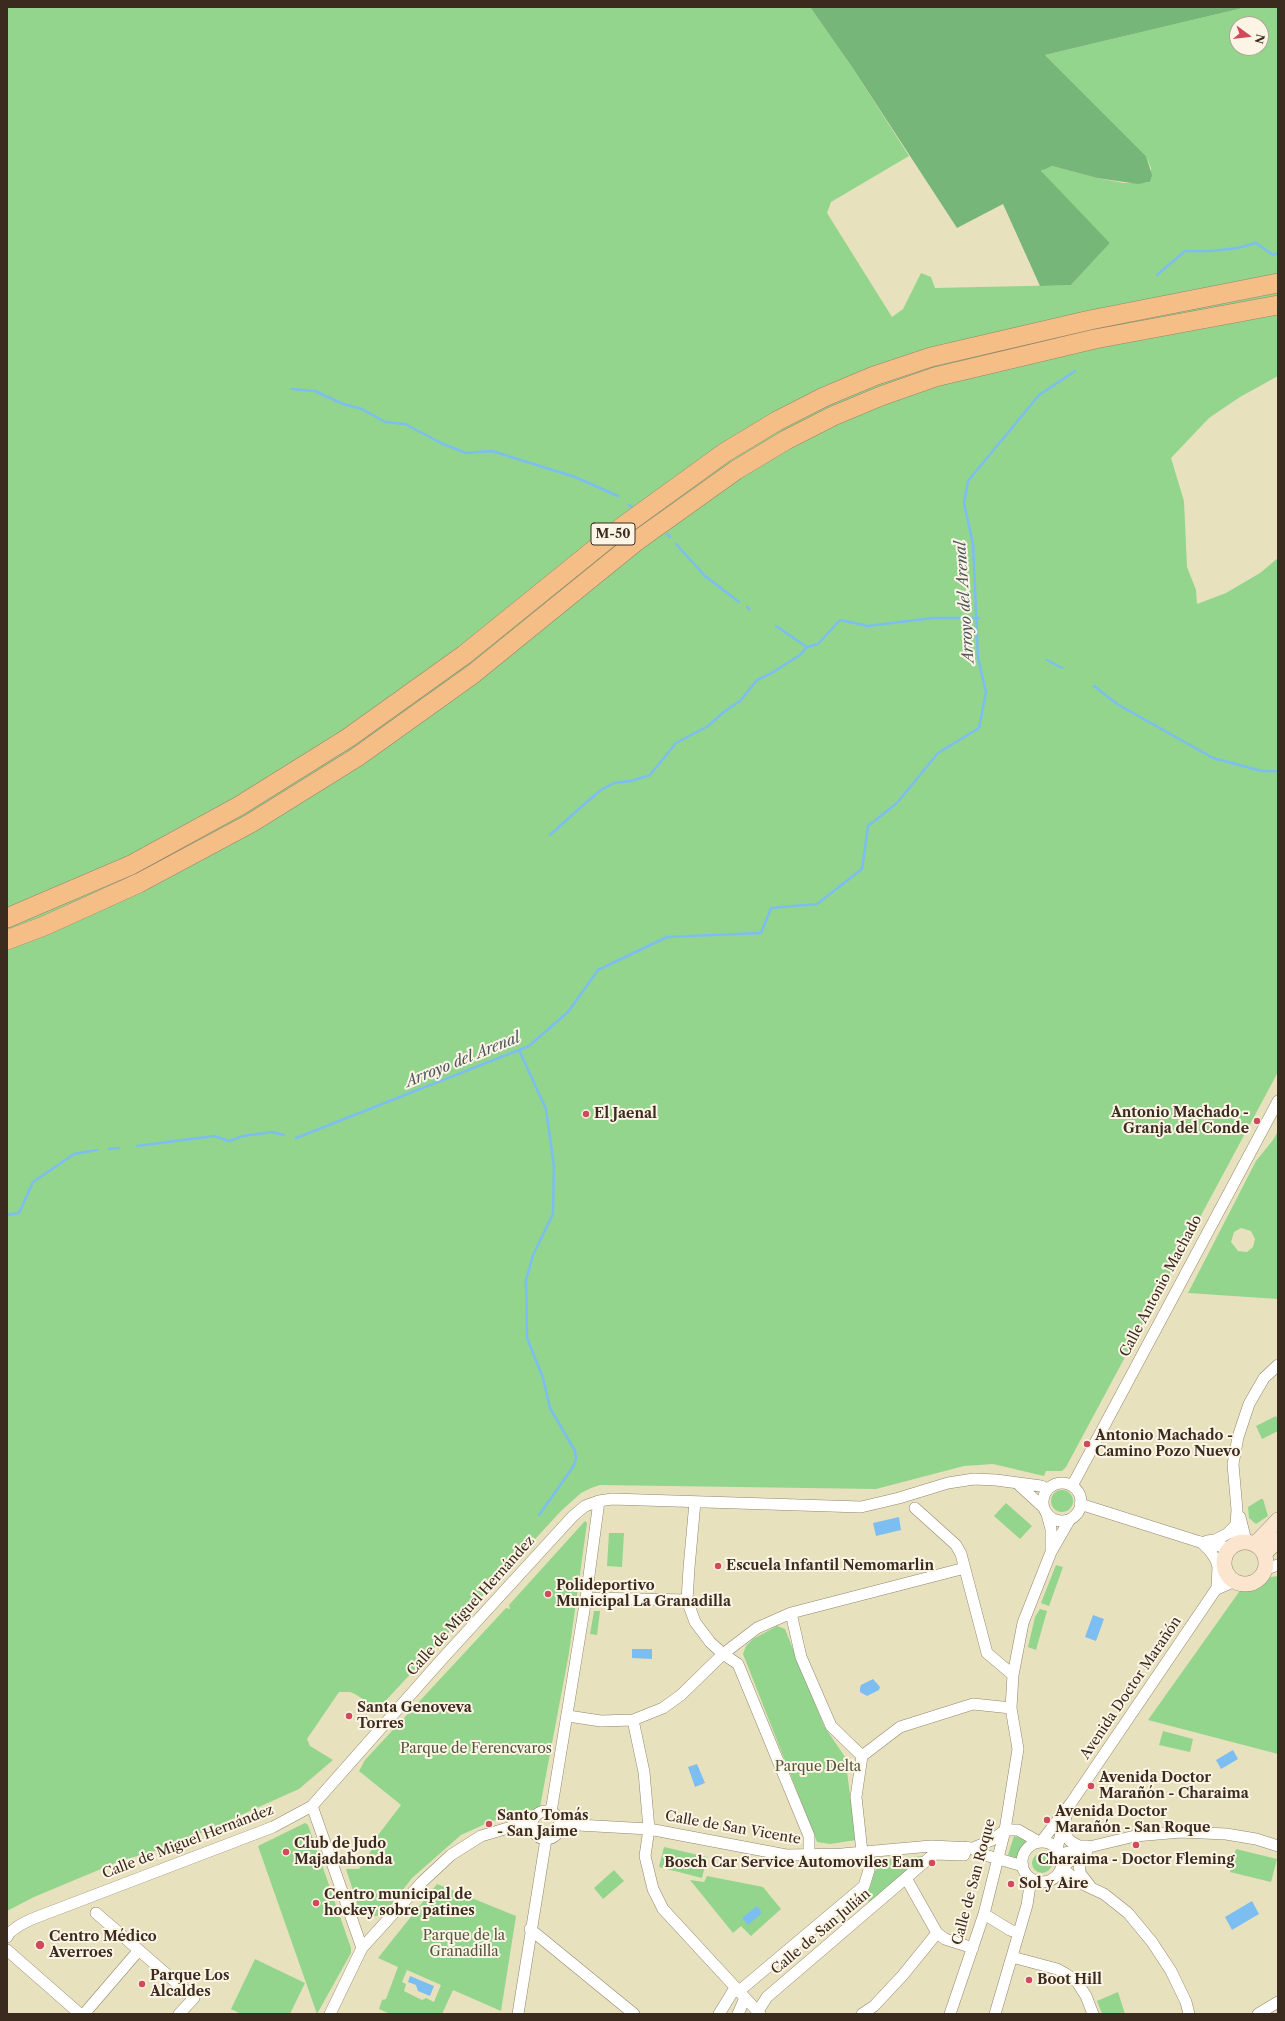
<!DOCTYPE html>
<html>
<head>
<meta charset="utf-8">
<style>
  body { margin:0 }
  #map { position:relative; width:1285px; height:2021px; overflow:hidden; background:#e8e1bd; font-family:"Libre Caslon Text",serif }
  canvas { display:block }
  .frame { position:absolute; inset:0; border:8px solid #3b2a1e; pointer-events:none }
  .north { position:absolute; left:1229px; top:16px; width:40px; height:40px; box-sizing:border-box; background:#fcf5e5; border:1px solid #afa495; border-radius:50%; rotate:105deg; font-size:11px; font-weight:700; line-height:16px; text-align:center; color:#3b2a1e }
  .north::after { content:''; display:block; margin:auto; width:14px; height:18px; background:#d1495b; clip-path:polygon(50% 0,100% 100%,50% 72%,0 100%) }
</style>
</head>
<body>
<div id="map">
<canvas width="1285" height="2021"></canvas>
<div class="frame"></div>
<div class="north">N</div>
</div>
<script>
const c = document.querySelector('canvas').getContext('2d');
c.lineJoin = 'round';
function paint(path, color) { c.fillStyle = color; c.fill(path, 'evenodd'); }
const poly = rows => new Path2D(rows.map(r => 'M' + r).join(''));
function stroke(path, color, width, dash) { c.strokeStyle = color; c.lineWidth = width; c.lineCap = dash ? 'butt' : 'round'; c.setLineDash(dash || []); c.stroke(path); }
function drawText(font, color, halo, rows, align = 'center') {
  c.font = font + ' "Libre Caslon Text",serif'; c.lineWidth = 4; c.setLineDash([]); c.textBaseline = 'middle'; c.strokeStyle = halo; c.fillStyle = color; for (const [text, x, y, turn = 0] of rows) {
    c.save(); c.translate(x, y); c.rotate((+turn || 0) * Math.PI / 180); c.textAlign = isNaN(turn) ? turn : align; if (halo) c.strokeText(text, 0, 0); c.fillText(text, 0, 0); c.restore();
  }
}
paint(poly([
  [7,7,810,7,852,67,909,156,831,202,827,213,892,317,903,309,921,273,931,277,935,288,1071,285,1110,243,1041,172,1046,168,1052,166,1097,178,1124,183,1146,183,1150,182,1151,168,1146,156,1045,55,1247,7,1278,7,1278,376,1240,397,1209,418,1171,458,1184,501,1187,567,1196,590,1197,604,1226,593,1260,573,1278,558,1278,1072,1066,1467,1062,1471,1046,1471,1044,1476,993,1464,964,1466,876,1489,600,1485,591,1488,581,1493,561,1511,378,1709,355,1694,350,1692,339,1692,307,1739,310,1746,333,1760,299,1789,172,1846,120,1861,34,1897,7,1911],
  [1237,24,1261,24,1261,48,1237,48],
  [1278,1131,1278,1299,1188,1293,1256,1161,1273,1140],
  [1241,1228,1251,1231,1255,1239,1253,1247,1247,1252,1238,1251,1231,1242,1234,1232],
  [1276,1416,1278,1421,1278,1431,1262,1439,1256,1426],
  '1051 1501a11 11 0 1 1 22 0a11 11 0 1 1-22 0Z',
  [1261,1499,1263,1499,1268,1516,1256,1524,1249,1518,1248,1507],
  [1006,1503,1032,1526,1020,1539,994,1516],
  [585,1521,587,1523,569,1653,540,1807,530,1813,492,1821,461,1835,412,1878,392,1904,377,1916,367,1917,359,1909,346,1869,359,1869,371,1851,372,1843,401,1805,359,1771,365,1760,506,1608,510,1609,509,1605],
  [609,1533,624,1533,622,1567,607,1566],
  [1056,1565,1063,1567,1049,1606,1041,1603],
  [1278,1576,1278,1754,1148,1720,1239,1592,1262,1584,1271,1577],
  [1040,1609,1047,1611,1036,1650,1028,1647,1035,1617],
  [594,1611,600,1611,597,1635,590,1634],
  [777,1626,785,1629,824,1726,845,1757,856,1840,830,1844,817,1842,743,1654,746,1646,753,1639],
  [1163,1731,1193,1739,1190,1752,1159,1745],
  [305,1823,308,1825,351,1948,351,1953,317,2014,258,1846],
  [1014,1836,1029,1840,1021,1850,1018,1859,1008,1855],
  [664,1847,707,1857,702,1878,659,1867],
  [1236,1849,1277,1859,1271,1882,1230,1872],
  '1032 1863a10 10 0 1 1 20 0a10 10 0 1 1-20 0Z',
  [923,1856,871,1904,861,1893,870,1887,875,1871,883,1860],
  [614,1870,624,1881,603,1899,594,1888],
  [707,1876,763,1887,781,1909,751,1936,741,1926,733,1933,690,1880,704,1882],
  [437,1884,516,1916,501,2011,453,1990,442,2014,390,2014,379,2009,382,2000,386,1999,398,1967,378,1958],
  [407,1970,441,1985,434,2002,426,1998,422,2000,404,1991,406,1984,402,1982],
  [255,1959,305,1983,290,2014,241,2014,231,2009],
  [1118,1992,1125,2014,1102,2014,1097,2001]
]), '#93d58d');
paint(poly([
  [810,7,1247,7,1045,55,1146,156,1152,175,1150,182,1138,184,1097,178,1052,166,1041,171,1110,243,1071,285,1040,286,1003,204,957,228,852,67]
]), '#76b678');
paint(poly([
  [899,1517,901,1530,876,1536,873,1523],
  [1093,1615,1104,1619,1096,1641,1085,1637],
  [632,1649,652,1649,652,1659,632,1658],
  [873,1679,880,1687,879,1690,867,1696,860,1692,860,1688,861,1685],
  [1233,1750,1238,1759,1221,1769,1216,1760],
  [697,1764,705,1783,695,1787,688,1767],
  [1252,1901,1259,1914,1232,1930,1225,1917],
  [757,1906,762,1913,748,1925,742,1918],
  [410,1976,434,1986,430,1996,418,1991,416,1985,408,1982]
]), '#7cbef1');
stroke(poly([
  [1157,275,1185,251,1211,251,1238,248,1256,243,1273,255,1278,253],
  [292,389,315,391,343,404,362,409,385,422,405,424,441,443,466,453,492,451,575,477,618,496],
  [629,505,632,507],
  [667,534,670,537],
  [676,544,705,576,739,602],
  [747,607,749,609],
  [776,626,807,647,818,644,840,620,868,626,933,618,979,618],
  [1047,660,1062,668],
  [1094,686,1117,704,1213,758,1262,771,1278,771],
  [550,835,581,807,601,790,614,783,631,781,650,775,676,743,708,726,725,711,740,701,757,680,770,674,800,655,807,647],
  [519,1050,546,1109,554,1167,553,1214,533,1255,526,1280,527,1338,543,1378,550,1408,575,1451,576,1459,573,1467,539,1515],
  [296,1138,529,1046,568,1012,598,970,667,937,761,933,771,908,817,904,862,869,868,826,897,803,938,753,979,728,986,692,978,658,973,544,964,503,968,481,1039,395,1075,371],
  [137,1146,214,1136,229,1141,243,1136,272,1132,284,1135],
  [109,1149,119,1148],
  [7,1215,19,1213,33,1182,74,1154,97,1150]
]), '#7cbef1', 2.5);
const street = poly([
  '1043 1502a19 19 0 1 1 38 0a19 19 0 1 1-38 0Z',
  [1018,1484,1043,1507],
  [1072,1486,1278,1101],
  [695,1502,689,1568,687,1600,695,1622,710,1642,723,1654,738,1664,809,1836,809,1856],
  [1080,1504,1200,1542,1230,1548],
  [915,1508,956,1545,961,1554,987,1653,1013,1675],
  [1047,1514,1051,1529,1051,1549],
  [1240,1517,1246,1541],
  [1207,1541,1215,1540,1227,1534,1236,1525],
  [1201,1542,1210,1551,1216,1560,1218,1567,1217,1587],
  [1237,1543,1236,1525,1237,1510,1233,1464,1238,1437,1249,1404,1264,1378,1278,1365],
  [1266,1569,1278,1565],
  [1217,1589,1235,1581],
  [586,1598,687,1600],
  [791,1613,801,1657,831,1726,862,1756,856,1797,862,1852],
  [568,1716,601,1721,633,1720,663,1708,681,1695,723,1654,757,1628,791,1613,965,1568],
  [633,1720,644,1772,649,1829,645,1856,653,1889,663,1909,760,2014],
  [862,1756,900,1727,973,1704,1011,1708],
  [312,1806,362,1948],
  '532 1825a14 14 0 1 1 28 0a14 14 0 1 1-28 0Z',
  [551,1812,586,1598,599,1501],
  [560,1824,649,1829,786,1855,842,1854,931,1846,973,1848,992,1840,1005,1830,1018,1830,1039,1842],
  [1061,1829,1070,1841,1079,1846,1087,1846],
  [1041,1842,1071,1803,1227,1573],
  '1022 1862a20 20 0 1 1 40 0a20 20 0 1 1-40 0Z',
  [973,1848,978,1853,1023,1866],
  [1057,1848,1067,1813],
  [1060,1854,1135,1836,1181,1832,1226,1834,1256,1839,1278,1846],
  [1083,1854,1079,1861,1080,1873,1090,1886],
  [1062,1866,1087,1851],
  [1062,1867,1076,1881,1104,1894,1128,1913,1152,1942,1171,1971,1186,2002,1189,2014],
  [906,1878,937,1933,945,1939,973,1948],
  [96,1913,194,1998,179,2014],
  [984,1914,1010,1930,1019,1933],
  [530,1929,634,2014],
  [7,1937,9,1933,20,1925,32,1919,273,1827,312,1806,443,1658,573,1516,585,1506,599,1501,612,1499,861,1507,899,1498,948,1483,974,1479,996,1480,1041,1486,1047,1489],
  [7,1950,80,2014],
  [1012,1957,1057,1969,1066,1974,1077,1982,1086,1996,1093,2014],
  [738,1992,864,1886,869,1870,868,1852],
  [758,2011,767,1997,934,1854,964,1855,967,1847],
  [84,2014,139,1950],
  [330,2014,362,1948,422,1882,451,1855,481,1836,518,1825,532,1824],
  [518,2014,546,1839],
  [719,2014,735,1988],
  [738,2014,745,1998],
  [862,2014,874,2006,903,1975,937,1933],
  [950,2014,984,1914,1005,1830,1018,1749,1011,1708,1013,1675,1023,1623,1051,1552,1070,1519],
  [995,2014,1027,1905,1031,1879],
  [1258,2014,1278,2002]
]);
const secondary = poly([
  '1224 1563a21 21 0 1 1 42 0a21 21 0 1 1-42 0Z',
  [1255,1544,1278,1520],
  [1264,1554,1278,1540]
]);
const highway = poly([
  [7,918,131,865,239,806,348,738,464,655,626,524,724,453,777,421,824,397,874,376,931,357,1090,320,1278,283],
  [7,940,44,926,139,883,251,823,357,757,473,674,638,540,736,470,786,440,833,416,881,396,935,377,1095,339,1278,305]
]);
stroke(street, '#92866e', 12);
stroke(secondary, '#92866e', 16);
stroke(highway, '#92866e', 20);
stroke(street, '#fff', 11);
stroke(secondary, '#fbe5cf', 15);
stroke(highway, '#f5be86', 19);
for (const [x, y, r, color] of [
  [586,1114,4,"#d1495b"],
  [1257,1121,4,"#d1495b"],
  [1087,1444,4,"#d1495b"],
  [718,1566,4,"#d1495b"],
  [548,1594,4,"#d1495b"],
  [349,1716,4,"#d1495b"],
  [1091,1786,4,"#d1495b"],
  [1047,1820,4,"#d1495b"],
  [489,1824,4,"#d1495b"],
  [1136,1845,4,"#d1495b"],
  [286,1852,4,"#d1495b"],
  [932,1863,4,"#d1495b"],
  [1011,1884,4,"#d1495b"],
  [316,1903,4,"#d1495b"],
  [40,1945,5,"#d1495b"],
  [1029,1980,4,"#d1495b"],
  [142,1984,4,"#d1495b"]
]) { const dot = new Path2D(); dot.arc(x, y, r, 0, 2 * Math.PI); c.fillStyle = color; c.fill(dot); stroke(dot, '#fcf5e5', 1.5); }
for (const [x, y, w] of [
  [613,534,44]
]) { const box = new Path2D(); box.roundRect(x - w / 2, y - 11, w, 22, 3); c.fillStyle = '#fcf5e5'; c.fill(box); stroke(box, '#3b2a1e', 1); }
drawText('bold 13px', '#3b2a1e', null, [
  ["M-50",613,534]
]);
drawText('bold 14px', '#3b2a1e', '#fcf5e5', [
  ["Antonio Machado -",1249,1113,"right"],
  ["Granja del Conde",1249,1129,"right"],
  ["El Jaenal",594,1114],
  ["Antonio Machado -",1095,1436],
  ["Camino Pozo Nuevo",1095,1452],
  ["Escuela Infantil Nemomarlin",726,1566],
  ["Polideportivo",556,1586],
  ["Municipal La Granadilla",556,1602],
  ["Santa Genoveva",357,1708],
  ["Torres",357,1724],
  ["Avenida Doctor",1099,1778],
  ["Marañón - Charaima",1099,1794],
  ["Avenida Doctor",1055,1812],
  ["Marañón - San Roque",1055,1828],
  ["Santo Tomás",497,1816],
  ["- San Jaime",497,1832],
  ["Club de Judo",294,1844],
  ["Majadahonda",294,1860],
  ["Charaima - Doctor Fleming",1136,1860,"center"],
  ["Bosch Car Service Automoviles Eam",924,1863,"right"],
  ["Sol y Aire",1019,1884],
  ["Centro municipal de",324,1895],
  ["hockey sobre patines",324,1911],
  ["Centro Médico",49,1937],
  ["Averroes",49,1953],
  ["Parque Los",150,1976],
  ["Alcaldes",150,1992],
  ["Boot Hill",1037,1980]
], 'left');
drawText('14px', '#3b2a1e', '#fcf5e5', [
  ["Calle Antonio Machado",1161,1286,-62],
  ["Calle de Miguel Hernández",471,1606,-48],
  ["Avenida Doctor Marañón",1131,1688,-56],
  ["Calle de San Vicente",733,1828,10],
  ["Calle de Miguel Hernández",188,1842,-21],
  ["Calle de San Roque",974,1882,-75],
  ["Calle de San Julián",821,1932,-40]
]);
drawText('14px', '#51553a', '#fcf5e5', [
  ["Parque de Ferencvaros",476,1749],
  ["Parque Delta",818,1767],
  ["Parque de la",464,1936],
  ["Granadilla",464,1952]
]);
drawText('italic 15px', '#4e565d', '#fcf5e5', [
  ["Arroyo del Arenal",965,602,-94],
  ["Arroyo del Arenal",463,1060,-22]
]);
</script>
</body>
</html>
